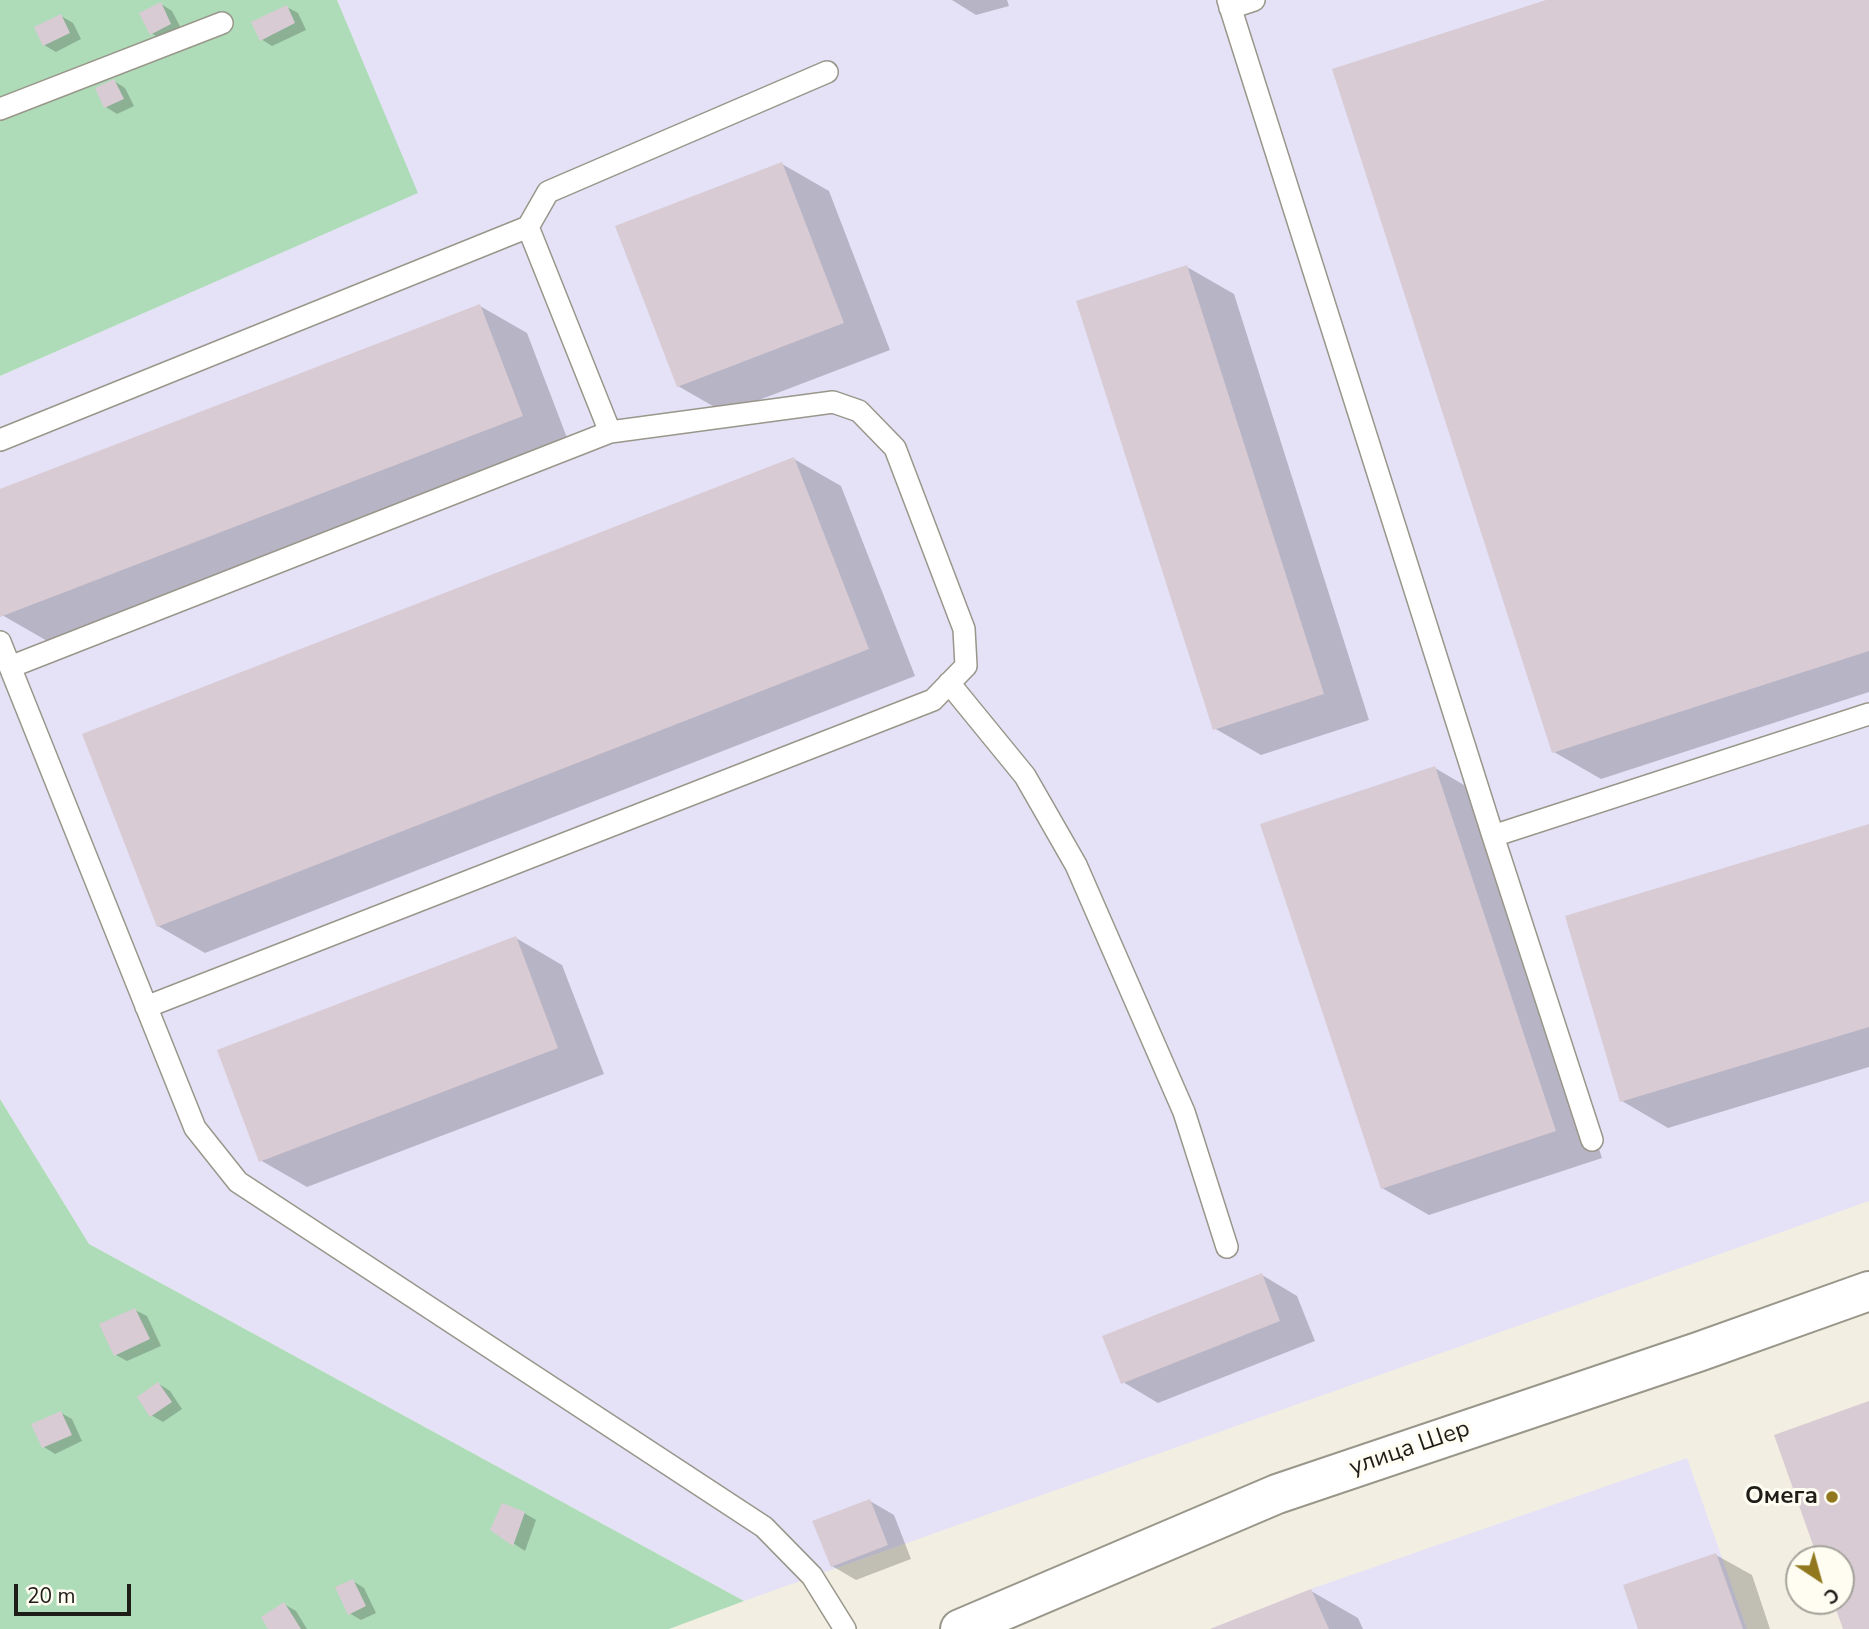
<!DOCTYPE html>
<html>
<head>
<meta charset="utf-8">
<style>
  body { margin:0 }
  #map { position:relative; width:1869px; height:1629px; overflow:hidden; background:#f2efe2; font-family:"Nunito Sans",sans-serif }
  canvas { display:block }
  .north { position:absolute; left:1785px; top:1545px; width:70px; height:70px; box-sizing:border-box; background:#fffdf2; border:2px solid #a5a39b; border-radius:50%; rotate:144deg; font-size:19px; font-weight:700; line-height:28px; text-align:center; color:#1e1d18 }
  .north::after { content:''; display:block; margin:auto; width:24px; height:32px; background:#91781f; clip-path:polygon(50% 0,100% 100%,50% 72%,0 100%) }
  .scale { position:absolute; left:14px; top:1584px; width:117px; height:32px; box-sizing:border-box; border:4px solid #1e1d18; border-top:0; padding-left:9px; font-size:21px; line-height:24px; white-space:nowrap; color:#1e1d18; -webkit-text-stroke:5px #fffdf2; paint-order:stroke }
</style>
</head>
<body>
<div id="map">
<canvas width="1869" height="1629"></canvas>
<div class="north">С</div>
<div class="scale">20 m</div>
</div>
<script>
const c = document.querySelector('canvas').getContext('2d');
c.lineJoin = 'round';
function paint(path, color) { c.fillStyle = color; c.fill(path, 'evenodd'); }
const poly = rows => new Path2D(rows.map(r => 'M' + r).join(''));
function stroke(path, color, width, dash) { c.strokeStyle = color; c.lineWidth = width; c.lineCap = dash ? 'butt' : 'round'; c.setLineDash(dash || []); c.stroke(path); }
function drawText(font, color, halo, rows, align = 'center') {
  c.font = font + ' "Nunito Sans",sans-serif'; c.lineWidth = 6; c.setLineDash([]); c.textBaseline = 'middle'; c.strokeStyle = halo; c.fillStyle = color; for (const [text, x, y, turn = 0] of rows) {
    c.save(); c.translate(x, y); c.rotate((+turn || 0) * Math.PI / 180); c.textAlign = isNaN(turn) ? turn : align; if (halo) c.strokeText(text, 0, 0); c.fillText(text, 0, 0); c.restore();
  }
}
paint(poly([
  [337,0,1869,0,1869,1201,744,1601,89,1244,0,1099,0,376,417,193],
  [1687,1458,1747,1629,1210,1629,1311,1589]
]), '#e5e2f8');
paint(poly([
  [0,0,337,0,418,193,0,376],
  [0,1099,89,1244,744,1601,669,1629,0,1629]
]), '#aedcb9');
paint(poly([
  [952,0,1007,0,1009,6,976,15],
  [1552,0,1869,0,1869,692,1601,779,1554,752],
  [161,4,172,11,182,30,163,40,151,33],
  [287,7,298,13,306,30,272,46,261,39],
  [61,16,73,23,81,39,56,52,44,45],
  [114,81,125,88,134,106,117,114,106,107],
  [782,164,829,191,890,350,725,413,678,386],
  [1187,267,1234,294,1369,720,1261,755,1214,728],
  [480,306,527,333,569,443,49,642,2,615,0,610,0,491],
  [794,459,841,486,915,676,205,953,158,926],
  [1435,768,1481,795,1602,1158,1429,1215,1382,1188],
  [1869,826,1869,1067,1668,1128,1622,1101],
  [516,938,562,965,604,1074,307,1187,260,1160],
  [1262,1275,1297,1296,1315,1341,1158,1403,1123,1382],
  [135,1310,147,1316,161,1346,127,1361,116,1355],
  [159,1384,170,1391,182,1409,163,1422,151,1415],
  [61,1413,72,1419,82,1441,55,1454,44,1447],
  [870,1501,894,1515,911,1559,856,1580,832,1566],
  [524,1513,536,1520,525,1551,493,1530],
  [1716,1555,1752,1575,1770,1629,1640,1629],
  [353,1581,364,1588,376,1613,361,1620,349,1613],
  [1311,1591,1358,1618,1363,1629,1215,1629],
  [284,1604,296,1611,307,1629,270,1629]
]), '#0003');
paint(poly([
  [1546,0,1869,0,1869,651,1552,753,1332,69],
  [161,2,171,24,150,35,139,13],
  [287,5,295,23,260,41,251,22],
  [61,14,70,33,43,46,34,27],
  [114,79,124,99,104,108,95,88],
  [782,162,844,323,677,387,615,226],
  [1187,265,1324,694,1213,730,1076,301],
  [480,304,523,416,0,617,0,489],
  [794,457,869,649,157,927,82,734],
  [1435,766,1556,1131,1381,1189,1260,824],
  [1869,824,1869,1027,1620,1102,1565,916],
  [516,936,558,1048,259,1162,217,1050],
  [1262,1273,1280,1321,1121,1384,1102,1336],
  [135,1308,150,1339,114,1356,99,1324],
  [158,1382,172,1402,150,1417,137,1397],
  [1869,1401,1869,1629,1843,1629,1833,1601,1841,1601,1841,1559,1818,1559,1774,1435],
  [61,1411,72,1435,42,1448,31,1424],
  [870,1499,888,1545,831,1567,812,1521],
  [502,1503,525,1512,513,1546,490,1530],
  [1716,1553,1743,1629,1638,1629,1623,1585],
  [353,1579,366,1606,348,1615,335,1587],
  [1311,1589,1329,1629,1210,1629],
  [284,1602,301,1629,268,1629,261,1617]
]), '#d8cbd3');
const lane = poly([
  [1228,0,1493,836],
  [1230,8,1254,0],
  [0,109,222,23],
  [610,432,528,227,548,192,827,72],
  [0,440,528,227],
  [0,642,195,1128,238,1182,764,1527,812,1576,845,1629],
  [10,667,610,432,833,402,859,411,895,448,964,629,966,666,933,700,146,1007],
  [949,683,1025,776,1076,865,1184,1112,1227,1247],
  [1592,1140,1493,836,1869,714]
]);
const street = poly([
  [960,1629,1277,1494,1698,1352,1869,1291]
]);
stroke(lane, '#99968a', 24);
stroke(street, '#99968a', 42);
stroke(lane, '#fff', 21);
stroke(street, '#fff', 38);
for (const [x, y, r, color] of [
  [1832,1497,7,"#91781f"]
]) { const dot = new Path2D(); dot.arc(x, y, r, 0, 2 * Math.PI); c.fillStyle = color; c.fill(dot); stroke(dot, '#fffdf2', 2.5); }
drawText('24px', '#1e1d18', '#fffdf2', [
  ["улица Шер",1410,1449,-19]
]);
drawText('bold 24px', '#1e1d18', '#fffdf2', [
  ["Омега",1818,1497]
], 'right');
</script>
</body>
</html>
